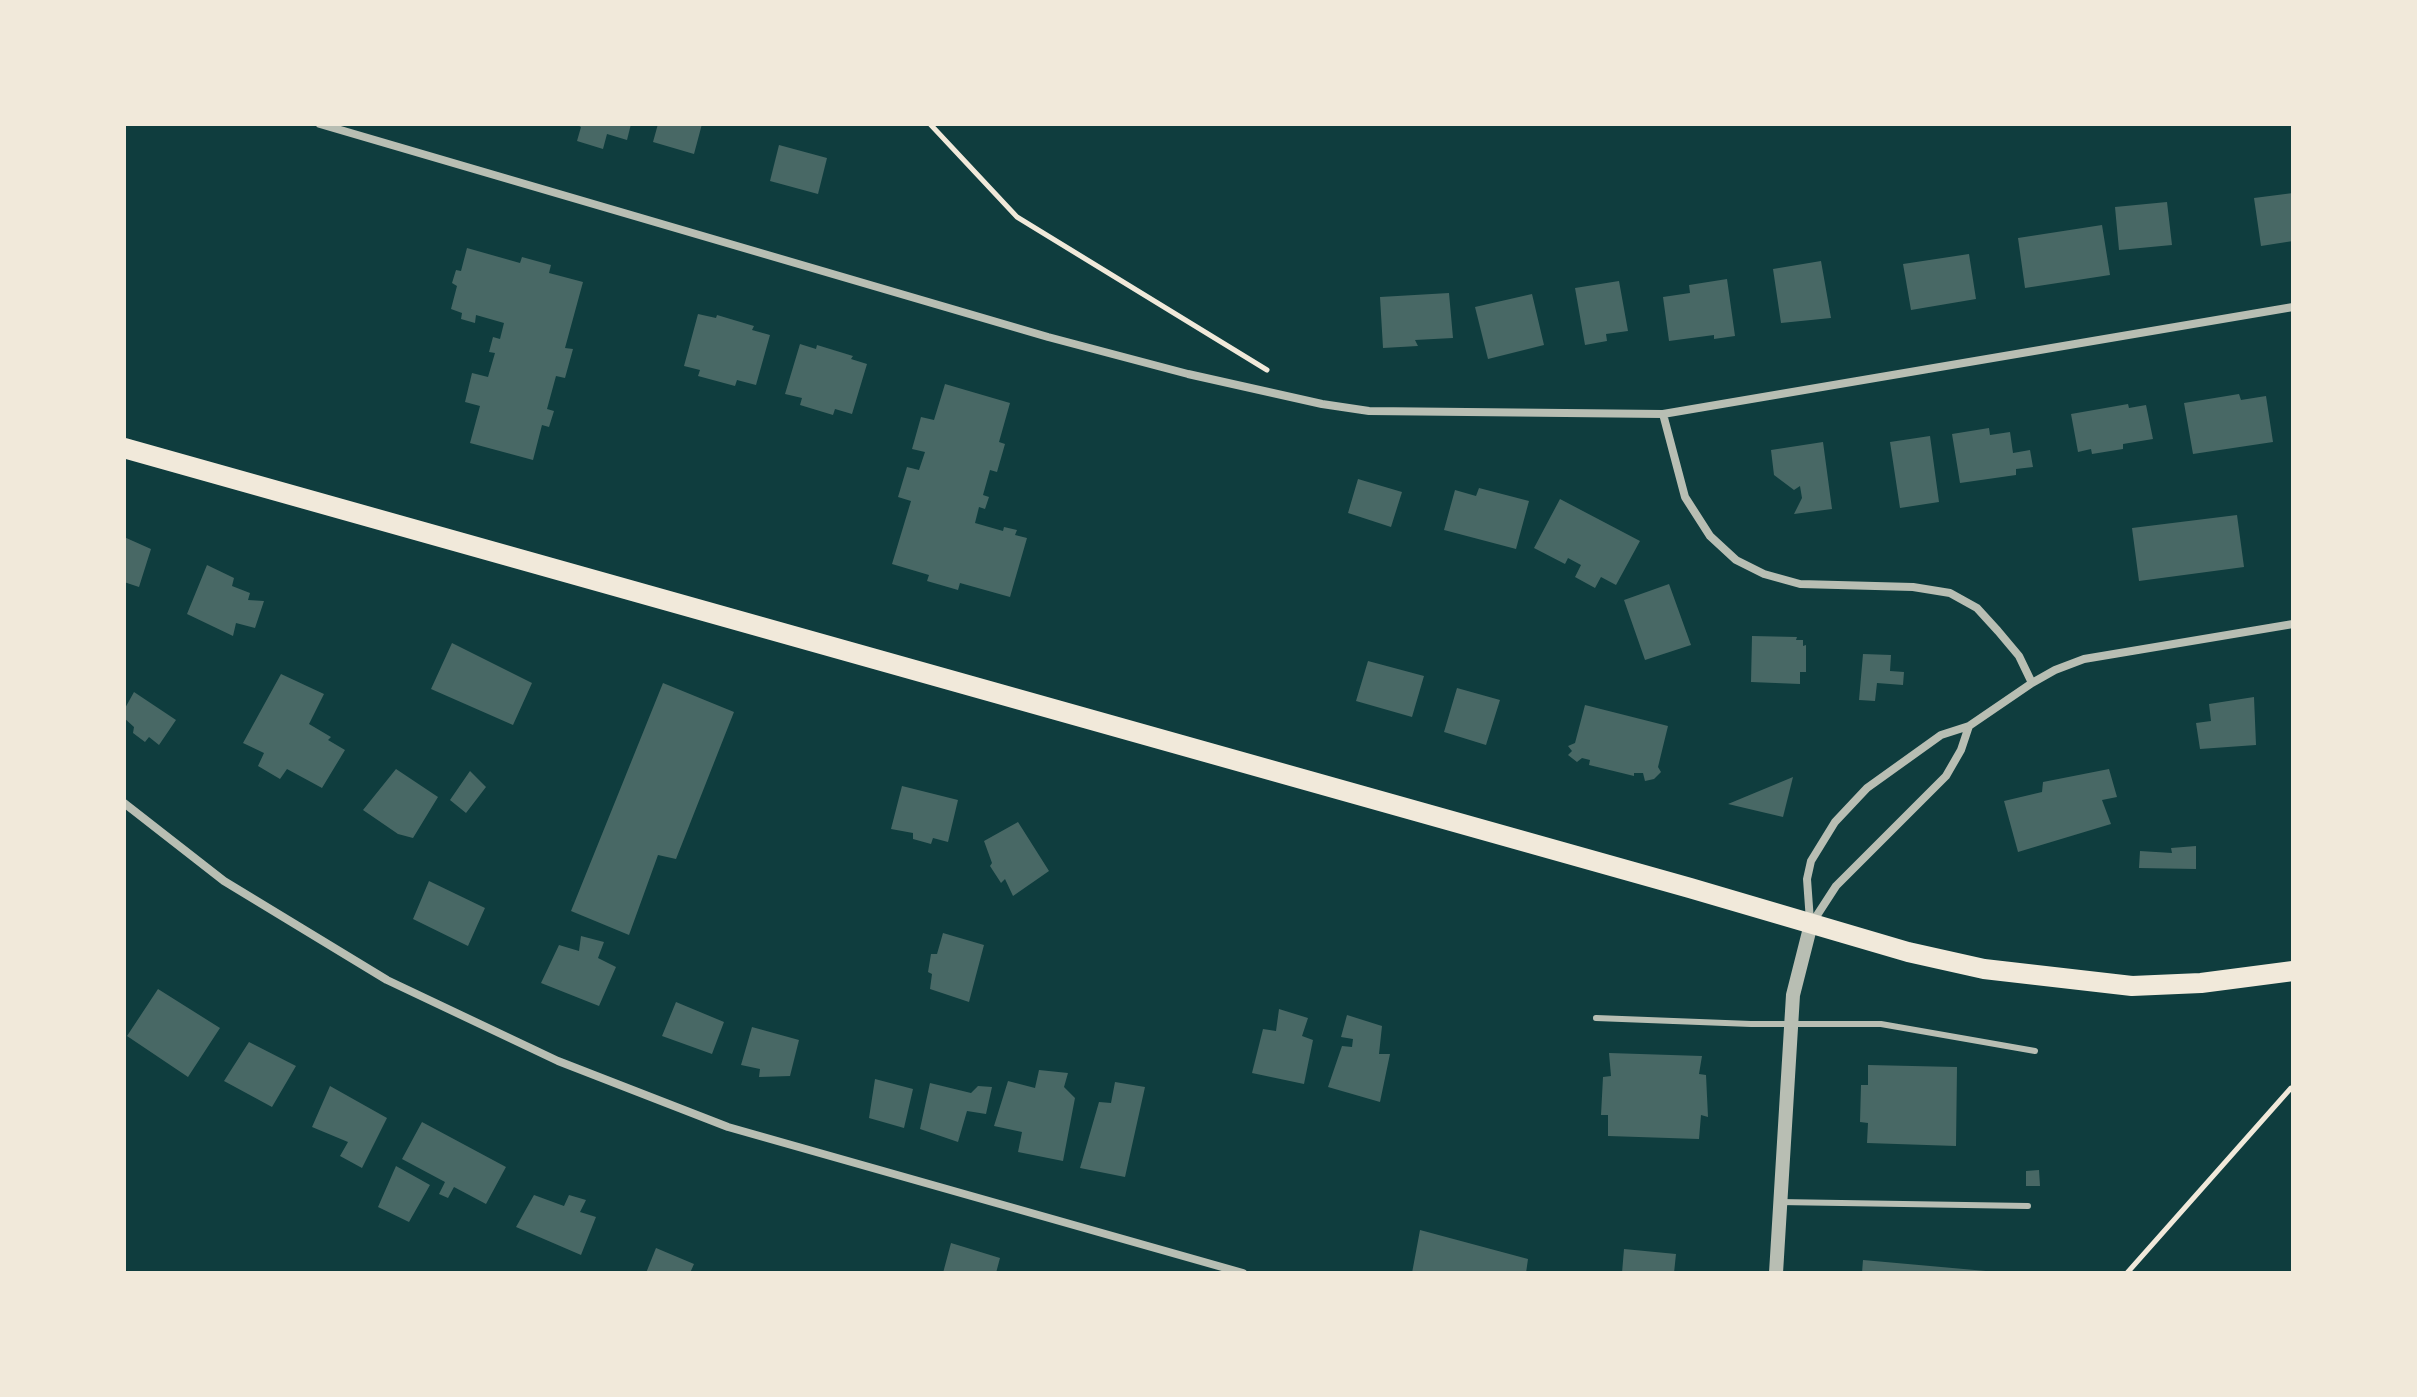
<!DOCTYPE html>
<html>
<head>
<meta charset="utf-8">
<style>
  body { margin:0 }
  #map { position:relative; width:2417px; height:1397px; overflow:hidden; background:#0f3d3e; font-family:"Alegreya Sans",sans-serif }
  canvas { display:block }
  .frame { position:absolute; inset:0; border:126px solid #f1e9da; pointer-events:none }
</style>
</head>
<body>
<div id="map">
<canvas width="2417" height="1397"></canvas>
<div class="frame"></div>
</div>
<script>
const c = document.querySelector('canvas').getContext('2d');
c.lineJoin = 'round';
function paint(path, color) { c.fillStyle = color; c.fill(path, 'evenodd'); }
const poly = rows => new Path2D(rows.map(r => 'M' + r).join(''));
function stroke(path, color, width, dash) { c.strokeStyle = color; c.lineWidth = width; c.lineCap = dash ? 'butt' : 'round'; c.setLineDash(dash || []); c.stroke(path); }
paint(poly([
  [576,124,631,124,627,140,607,134,603,149,577,141,581,127],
  [658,124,702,124,694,154,653,142],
  [779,145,827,158,818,194,770,181],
  [2293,193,2293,241,2261,246,2254,198],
  [2167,202,2172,245,2119,250,2115,207],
  [2102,225,2110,275,2025,288,2018,238],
  [467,248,520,263,522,257,551,265,549,273,583,282,565,348,573,349,565,378,556,376,547,409,554,411,549,427,542,425,533,460,470,443,480,406,465,402,472,373,488,377,495,353,489,352,493,337,500,339,504,323,476,315,475,323,461,319,462,313,451,309,457,286,452,283,456,270,461,271],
  [1969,254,1976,299,1911,310,1903,264],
  [1821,261,1831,318,1781,323,1773,269],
  [1727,279,1735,336,1714,339,1714,335,1669,341,1663,297,1690,293,1689,285],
  [1619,281,1628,331,1606,334,1607,341,1585,345,1575,288],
  [1449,293,1453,338,1415,340,1418,346,1383,348,1380,297],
  [1532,294,1544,345,1488,359,1475,307],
  [698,314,716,318,717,315,754,326,752,330,770,335,756,385,737,380,735,386,698,376,700,370,684,366],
  [800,344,816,349,817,345,853,356,851,359,867,364,852,414,835,409,833,415,800,405,802,398,785,394],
  [945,384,1010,403,999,442,1005,444,997,472,990,470,983,495,989,497,985,509,979,507,975,523,1003,531,1004,527,1017,530,1015,535,1027,538,1010,597,960,583,958,590,927,581,929,575,892,564,911,501,898,497,907,467,919,470,925,452,912,449,921,417,934,420],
  [2239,394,2241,400,2266,396,2273,442,2193,454,2184,403],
  [2128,404,2129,408,2146,405,2153,439,2123,444,2123,449,2092,454,2091,449,2078,452,2071,414],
  [1989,428,1990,435,2010,432,2013,453,2030,450,2033,467,2016,469,2016,475,1960,483,1952,434],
  [1930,436,1939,502,1900,508,1890,442],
  [1823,442,1832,509,1794,514,1802,498,1800,486,1794,490,1774,475,1771,450],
  [1358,479,1402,492,1391,527,1348,513],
  [1479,488,1529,501,1516,549,1444,530,1455,490,1476,496],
  [1560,499,1640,541,1616,585,1601,577,1595,588,1575,577,1581,565,1568,558,1565,564,1534,548],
  [2237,515,2244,567,2139,581,2132,528],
  [124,537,151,549,139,587,124,582],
  [207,565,234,578,232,586,250,593,248,600,264,601,255,628,236,623,233,636,187,614],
  [1669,584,1691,645,1645,660,1624,600],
  [1752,636,1797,637,1796,640,1803,640,1803,646,1806,645,1806,672,1800,672,1800,684,1751,682],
  [452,643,532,683,513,725,431,689],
  [1863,654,1891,655,1890,671,1904,672,1903,685,1877,683,1875,701,1859,700],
  [1368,661,1424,676,1412,717,1356,701],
  [281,674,324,694,309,724,331,737,328,740,345,750,322,788,287,769,280,779,258,766,264,753,243,743],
  [663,683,734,712,676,859,658,855,629,935,571,911],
  [1457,688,1500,700,1486,745,1444,732],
  [134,692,176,720,159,745,149,737,145,742,133,733,134,727,124,718,124,710],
  [2254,697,2256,745,2200,749,2196,723,2211,721,2209,704],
  [1585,705,1668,726,1658,767,1661,772,1654,779,1645,781,1643,773,1634,773,1634,776,1589,765,1590,760,1582,758,1577,762,1568,755,1572,751,1568,746,1575,743],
  [396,769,438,797,413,838,398,834,363,810],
  [2109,769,2117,797,2102,800,2111,824,2018,852,2004,801,2042,792,2043,782],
  [470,771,486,787,466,813,450,800],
  [1793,777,1783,817,1728,804],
  [902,786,958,800,948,842,933,838,931,844,913,839,913,833,891,829],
  [1018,822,1049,871,1013,896,1005,879,1001,883,990,866,992,863,984,841],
  [2196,846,2196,869,2139,868,2140,851,2172,853,2171,848],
  [429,881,485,908,468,946,413,919],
  [943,933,984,945,969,1002,930,989,932,974,928,972,931,954,937,954],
  [581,936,604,942,598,958,616,967,599,1006,541,983,559,945,579,951],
  [158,989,220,1028,188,1077,127,1036],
  [676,1002,724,1022,712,1054,662,1036],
  [1279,1009,1308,1018,1302,1036,1313,1040,1304,1084,1252,1073,1263,1029,1276,1031],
  [1347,1015,1382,1026,1379,1054,1390,1054,1380,1102,1328,1087,1342,1046,1352,1047,1353,1039,1341,1037],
  [752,1027,799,1040,790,1076,759,1077,760,1069,741,1065],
  [249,1042,296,1066,272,1107,224,1081],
  [1609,1053,1702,1056,1699,1074,1706,1075,1708,1117,1701,1115,1699,1139,1608,1136,1608,1115,1601,1115,1603,1077,1611,1076],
  [1868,1065,1957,1067,1956,1146,1867,1143,1868,1123,1860,1122,1861,1085,1868,1085],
  [1039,1070,1068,1073,1064,1087,1075,1098,1063,1161,1018,1152,1022,1132,994,1126,1008,1081,1035,1088],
  [875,1079,913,1089,904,1128,869,1118],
  [1115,1082,1145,1087,1125,1177,1080,1168,1099,1102,1111,1103],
  [930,1083,971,1093,978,1086,992,1087,986,1114,967,1111,958,1142,920,1129],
  [330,1086,387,1118,362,1168,340,1156,348,1142,312,1127],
  [422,1122,506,1167,486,1204,454,1187,448,1198,439,1194,445,1182,402,1159],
  [396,1166,430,1185,409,1222,378,1207],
  [2039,1170,2040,1186,2026,1186,2026,1171],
  [534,1195,564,1206,569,1195,586,1200,580,1212,596,1217,581,1255,516,1227],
  [1420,1230,1528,1259,1526,1273,1412,1273],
  [951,1243,1000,1258,996,1273,943,1273],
  [656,1248,694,1264,690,1273,646,1273],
  [1624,1249,1676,1254,1674,1273,1622,1273],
  [1863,1260,1986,1271,1986,1273,1862,1273]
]), '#486865');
stroke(poly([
  [930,124,1017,217,1267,370],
  [2127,1273,2291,1088,2293,1089]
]), '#f1e9da', 5);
stroke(poly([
  [1596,1018,1751,1024,1881,1024,2035,1051],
  [1779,1202,2028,1206]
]), '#b8beb3', 6);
stroke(poly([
  [320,124,1048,337,1188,374,1322,404,1369,411,1663,414,2293,307],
  [1663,414,1685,497,1710,536,1736,560,1764,574,1800,584,1913,587,1950,593,1977,608,1998,631,2019,656,2032,683],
  [124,803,224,881,387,980,558,1061,728,1127,1243,1273],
  [1810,921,1807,879,1811,861,1835,822,1867,788,1941,735,1969,726,2032,683,2055,670,2084,659,2293,624],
  [1812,923,1836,886,1946,776,1961,750,1969,726]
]), '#b8beb3', 8);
stroke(poly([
  [1776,1273,1793,995,1811,924]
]), '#b8beb3', 14);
stroke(poly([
  [124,448,1690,888,1908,952,1984,969,2132,986,2201,983,2293,971]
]), '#f1e9da', 20);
</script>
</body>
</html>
